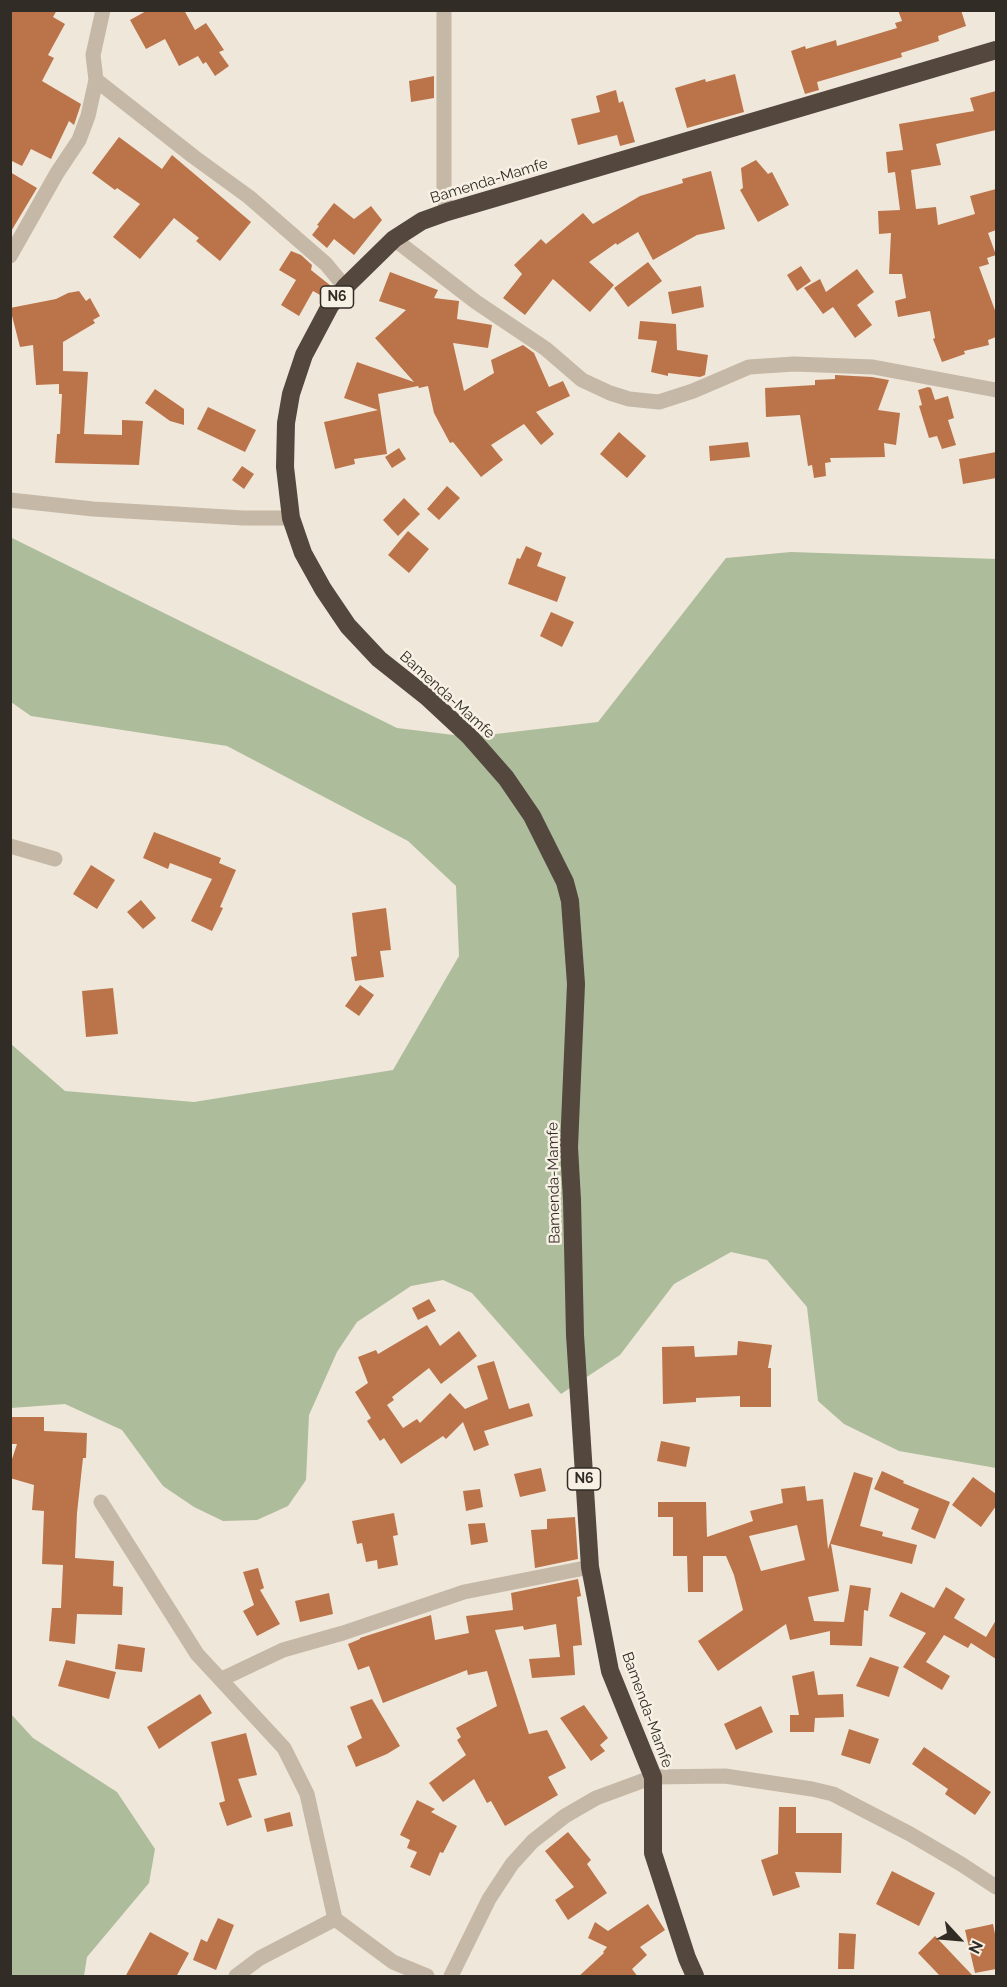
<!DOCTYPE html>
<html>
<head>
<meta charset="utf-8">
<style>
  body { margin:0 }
  #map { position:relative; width:1007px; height:1987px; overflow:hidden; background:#efe7d9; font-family:Raleway,sans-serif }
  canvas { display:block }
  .frame { position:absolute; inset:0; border:12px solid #322c26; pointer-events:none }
  .north { position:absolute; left:929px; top:1909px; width:60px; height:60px; -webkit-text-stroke:4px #f7f1e5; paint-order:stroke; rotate:116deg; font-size:16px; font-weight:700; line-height:24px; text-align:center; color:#322c26 }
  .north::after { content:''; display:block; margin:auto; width:21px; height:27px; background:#322c26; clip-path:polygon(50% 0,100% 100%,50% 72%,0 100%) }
</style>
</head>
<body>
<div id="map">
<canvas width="1007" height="1987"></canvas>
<div class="frame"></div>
<div class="north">N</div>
</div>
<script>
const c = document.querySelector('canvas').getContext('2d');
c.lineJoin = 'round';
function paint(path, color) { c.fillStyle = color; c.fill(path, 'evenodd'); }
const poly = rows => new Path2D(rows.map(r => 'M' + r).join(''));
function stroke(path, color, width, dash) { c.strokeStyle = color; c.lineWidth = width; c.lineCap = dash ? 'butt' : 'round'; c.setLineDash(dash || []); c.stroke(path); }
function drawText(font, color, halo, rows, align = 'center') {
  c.font = font + ' Raleway,sans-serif'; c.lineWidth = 5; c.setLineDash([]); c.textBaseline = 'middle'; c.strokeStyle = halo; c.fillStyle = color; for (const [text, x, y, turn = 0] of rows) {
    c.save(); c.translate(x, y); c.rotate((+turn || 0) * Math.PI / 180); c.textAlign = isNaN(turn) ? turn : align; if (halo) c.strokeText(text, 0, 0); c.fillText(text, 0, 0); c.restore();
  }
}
paint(poly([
  [10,537,397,728,470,737,598,722,726,558,791,552,996,559,996,1468,899,1451,844,1424,818,1401,807,1307,767,1260,731,1252,674,1284,620,1355,561,1394,472,1293,443,1280,411,1286,357,1322,337,1352,309,1415,306,1480,288,1506,257,1520,223,1521,194,1507,163,1486,122,1430,65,1404,11,1408,11,1044,65,1091,194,1102,393,1070,459,956,456,886,408,841,227,746,31,716,11,702],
  [11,1714,33,1738,117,1792,155,1849,149,1883,87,1957,84,1976,11,1976]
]), '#adbc9b');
paint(poly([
  [10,10,57,10,53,17,65,24,48,55,54,58,42,81,81,104,74,125,69,121,51,159,31,149,22,166,10,160],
  [148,10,184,10,195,30,206,23,224,50,219,52,229,66,215,76,206,62,203,64,198,56,179,66,165,39,146,49,130,20],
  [898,10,961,10,966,26,938,36,939,41,901,53,902,57,817,82,819,90,805,94,791,51,805,46,806,49,836,40,837,46,897,28,895,23,902,21],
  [735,74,744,112,687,128,675,88,705,79,706,82],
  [434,76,434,98,411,102,409,81],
  [616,90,619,103,623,101,635,142,620,146,617,135,578,145,571,119,600,112,596,96],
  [996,91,996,130,936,144,941,165,911,170,916,209,936,207,938,225,975,214,970,196,996,189,996,230,988,233,996,255,987,258,989,264,979,267,996,313,996,337,988,340,989,345,964,351,965,354,942,362,933,339,935,338,930,311,898,317,895,301,906,298,902,274,889,274,891,233,879,234,878,211,900,210,895,172,888,173,886,152,903,150,899,124,974,111,970,98],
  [119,137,162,169,172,155,251,222,220,261,196,241,199,238,174,218,140,259,113,237,140,204,117,188,115,190,92,173],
  [756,160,768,174,772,172,789,205,758,222,740,190,743,188,741,168],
  [711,171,725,229,697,235,653,260,638,232,617,245,616,243,589,262,614,285,590,312,553,279,525,315,503,298,522,274,514,265,541,239,546,244,583,213,593,224,640,196,683,183,682,179],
  [10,172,37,188,10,233],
  [334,203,354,219,371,206,382,220,354,255,334,239,327,248,312,235,319,226,317,225],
  [291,251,301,255,312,265,311,270,331,286,322,296,313,291,299,316,281,305,296,280,279,270],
  [648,262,662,281,628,307,614,288],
  [801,266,811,281,797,291,787,275],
  [857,269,874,292,857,305,872,325,855,338,833,307,823,314,804,288,820,279,826,292],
  [390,272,438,290,434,298,459,301,457,319,492,325,488,348,453,343,464,391,494,373,491,360,523,345,534,353,549,387,563,381,570,396,536,412,554,434,541,445,524,424,491,445,503,460,481,477,453,442,450,443,434,413,428,386,419,388,418,386,378,394,387,454,354,459,355,464,335,469,324,422,378,410,344,398,357,362,414,382,375,338,406,310,379,301],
  [701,286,704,307,672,314,668,292],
  [79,291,86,301,90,298,100,316,93,320,95,323,63,342,63,371,88,372,84,434,122,435,122,420,143,421,139,465,55,463,57,434,60,434,62,394,59,394,59,384,36,385,33,345,20,347,10,308,56,299,68,293],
  [640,321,676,324,677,350,708,355,705,375,700,377,668,373,668,376,651,372,657,341,638,339],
  [835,375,872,377,889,380,878,410,900,413,896,445,884,443,885,457,830,458,831,462,825,463,826,476,814,478,812,465,808,466,800,415,766,417,765,388,815,385,815,380,835,379],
  [928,387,931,388,935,400,948,396,954,418,948,420,956,445,942,449,937,436,929,438,919,406,922,405,918,390],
  [155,389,184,409,184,425,170,421,145,403],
  [208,407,256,430,245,452,197,429],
  [619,432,646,456,627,478,600,454],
  [748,442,750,457,710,461,709,446],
  [399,448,406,459,392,468,385,457],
  [996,452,996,478,963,484,959,459],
  [242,466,254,474,244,489,232,480],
  [447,486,460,498,439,520,427,509],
  [404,498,420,514,398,536,383,520],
  [408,531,429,549,409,573,388,555],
  [526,546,542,553,537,566,566,577,557,602,508,584,517,558,520,559],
  [551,612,574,622,562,647,540,636],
  [154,832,221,858,219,863,236,870,220,907,223,908,212,931,191,921,212,879,170,863,168,869,143,858],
  [91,865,115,880,97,909,73,894],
  [141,900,156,918,143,929,127,912],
  [386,908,391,950,380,951,384,977,355,981,351,957,357,956,352,913],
  [360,985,374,995,359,1016,345,1006],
  [113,988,118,1034,86,1037,82,991],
  [429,1299,436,1311,418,1320,412,1308],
  [427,1325,440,1346,459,1331,477,1356,441,1384,429,1368,392,1397,394,1400,387,1405,403,1428,417,1419,420,1423,450,1393,465,1409,488,1399,477,1366,494,1361,509,1409,529,1403,533,1416,484,1431,489,1445,474,1451,463,1422,446,1439,443,1436,401,1464,384,1438,380,1441,367,1421,371,1418,355,1392,368,1383,358,1357,376,1350,378,1354],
  [738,1341,772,1345,768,1368,771,1368,771,1407,740,1407,740,1396,696,1398,696,1402,663,1404,662,1347,694,1346,695,1357,737,1355],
  [10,1417,44,1417,44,1431,87,1433,86,1458,83,1458,77,1513,75,1558,114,1561,113,1586,123,1587,122,1615,77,1614,75,1644,49,1641,52,1608,61,1608,63,1565,42,1564,44,1511,32,1510,34,1485,10,1478,10,1465,17,1444,10,1444],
  [661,1441,690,1447,686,1467,657,1461],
  [541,1468,546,1491,520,1497,514,1474],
  [882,1471,904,1481,903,1483,950,1502,935,1539,911,1529,919,1509,874,1489],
  [854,1472,873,1478,860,1526,883,1532,882,1536,917,1545,912,1564,831,1544,839,1591,808,1597,814,1621,844,1622,850,1585,871,1588,868,1611,864,1610,862,1646,830,1645,830,1631,790,1640,786,1624,718,1671,698,1641,743,1610,734,1575,726,1556,703,1556,703,1592,688,1592,687,1556,673,1556,673,1517,658,1517,658,1502,706,1502,707,1537,753,1521,750,1511,783,1503,781,1489,805,1486,807,1501,823,1499,828,1549],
  [797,1525,805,1560,761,1571,749,1536],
  [973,1477,996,1494,996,1506,981,1527,952,1505],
  [480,1489,483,1507,466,1511,463,1491],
  [394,1513,398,1535,393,1536,398,1565,378,1569,377,1560,366,1562,362,1543,357,1544,352,1521],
  [575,1517,578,1559,535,1568,531,1530,547,1529,547,1519],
  [485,1523,488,1542,471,1545,468,1524],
  [258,1568,264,1588,260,1590,280,1624,257,1636,243,1611,254,1605,243,1572],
  [578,1579,581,1596,577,1597,582,1645,573,1646,575,1675,532,1678,529,1659,560,1657,556,1624,524,1630,523,1626,495,1630,529,1734,547,1730,566,1768,548,1777,558,1795,505,1826,491,1801,487,1803,474,1779,443,1802,429,1783,466,1755,457,1740,461,1737,456,1728,497,1706,487,1671,468,1675,467,1670,383,1703,369,1666,358,1670,348,1644,360,1639,360,1638,431,1615,435,1640,469,1633,466,1616,513,1610,511,1593],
  [946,1587,965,1599,954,1618,986,1637,996,1620,996,1659,971,1643,968,1648,944,1635,926,1662,950,1676,942,1690,903,1667,926,1633,889,1616,901,1592,934,1608],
  [329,1593,333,1614,300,1622,295,1601],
  [118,1644,145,1648,142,1672,115,1669],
  [870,1657,899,1667,889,1697,856,1686],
  [66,1660,116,1672,109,1699,58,1686],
  [814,1671,818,1695,843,1694,844,1717,815,1718,814,1732,790,1732,790,1715,799,1715,792,1676],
  [200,1694,212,1713,159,1749,147,1727],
  [372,1699,400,1746,387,1754,356,1767,347,1746,362,1738,350,1707],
  [584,1705,608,1738,600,1745,605,1751,591,1761,560,1718],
  [761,1706,773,1732,736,1750,724,1724],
  [849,1729,879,1739,870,1764,841,1755],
  [246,1733,257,1775,238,1779,252,1817,227,1826,219,1803,225,1801,211,1742],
  [924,1747,991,1792,975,1815,945,1794,948,1789,912,1764],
  [417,1800,435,1809,431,1812,457,1826,443,1853,440,1852,430,1876,410,1867,417,1852,407,1848,410,1840,400,1835],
  [779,1807,796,1807,796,1833,842,1833,841,1873,795,1872,800,1887,773,1896,761,1860,778,1854],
  [290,1812,293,1826,267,1832,264,1819],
  [568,1832,591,1860,587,1864,607,1893,568,1920,555,1900,574,1887,545,1851],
  [892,1871,935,1893,919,1926,876,1904],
  [648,1904,665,1930,640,1947,647,1955,632,1969,638,1977,578,1977,604,1953,603,1952,607,1947,588,1938,595,1922,608,1931],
  [218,1918,234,1925,216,1970,193,1960,201,1939,207,1942],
  [993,1924,996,1939,996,1969,975,1973,965,1930],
  [150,1932,189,1953,176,1977,125,1977],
  [839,1933,856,1934,854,1969,838,1969],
  [935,1936,974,1977,941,1977,918,1953]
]), '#bb744a');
stroke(poly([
  [103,10,93,55,96,80,194,157,249,197,326,264,345,287],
  [444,10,444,196,447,212],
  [394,239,476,302,546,349,582,380,610,393,629,399,659,402,693,391,749,367,794,364,873,367,996,390],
  [10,256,57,173,79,140,88,116,96,80],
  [10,500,93,509,243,518,291,518],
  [10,846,55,859],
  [101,1502,197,1654,284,1748,307,1794,335,1919,393,1962,427,1976],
  [222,1679,283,1650,343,1633,464,1592,590,1567],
  [236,1976,260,1958,335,1919],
  [451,1976,489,1899,512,1864,533,1841,565,1816,596,1798,653,1777,725,1776,812,1789,833,1794,910,1834,961,1864,996,1887]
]), '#c5b8a6', 15);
stroke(poly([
  [695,1976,687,1958,653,1853,653,1777,610,1671,590,1567,575,1335,572,1200,569,1147,576,984,570,901,565,882,532,816,506,778,470,737,427,697,379,659,348,626,323,589,303,553,291,518,285,467,286,423,291,394,304,355,330,306,345,287,394,239,422,221,447,212,996,50]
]), '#53473e', 18);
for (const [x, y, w] of [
  [337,297,33],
  [584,1479,33]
]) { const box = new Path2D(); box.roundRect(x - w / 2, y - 11, w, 22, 4.5); c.fillStyle = '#f7f1e5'; c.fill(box); stroke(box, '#322c26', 1.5); }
drawText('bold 14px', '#322c26', null, [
  ["N6",337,297],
  ["N6",584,1479]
]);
drawText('15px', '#322c26', '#f7f1e5', [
  ["Bamenda-Mamfe",489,181,-17],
  ["Bamenda-Mamfe",447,695,42],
  ["Bamenda-Mamfe",554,1183,-91],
  ["Bamenda-Mamfe",647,1710,70]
]);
</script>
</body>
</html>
